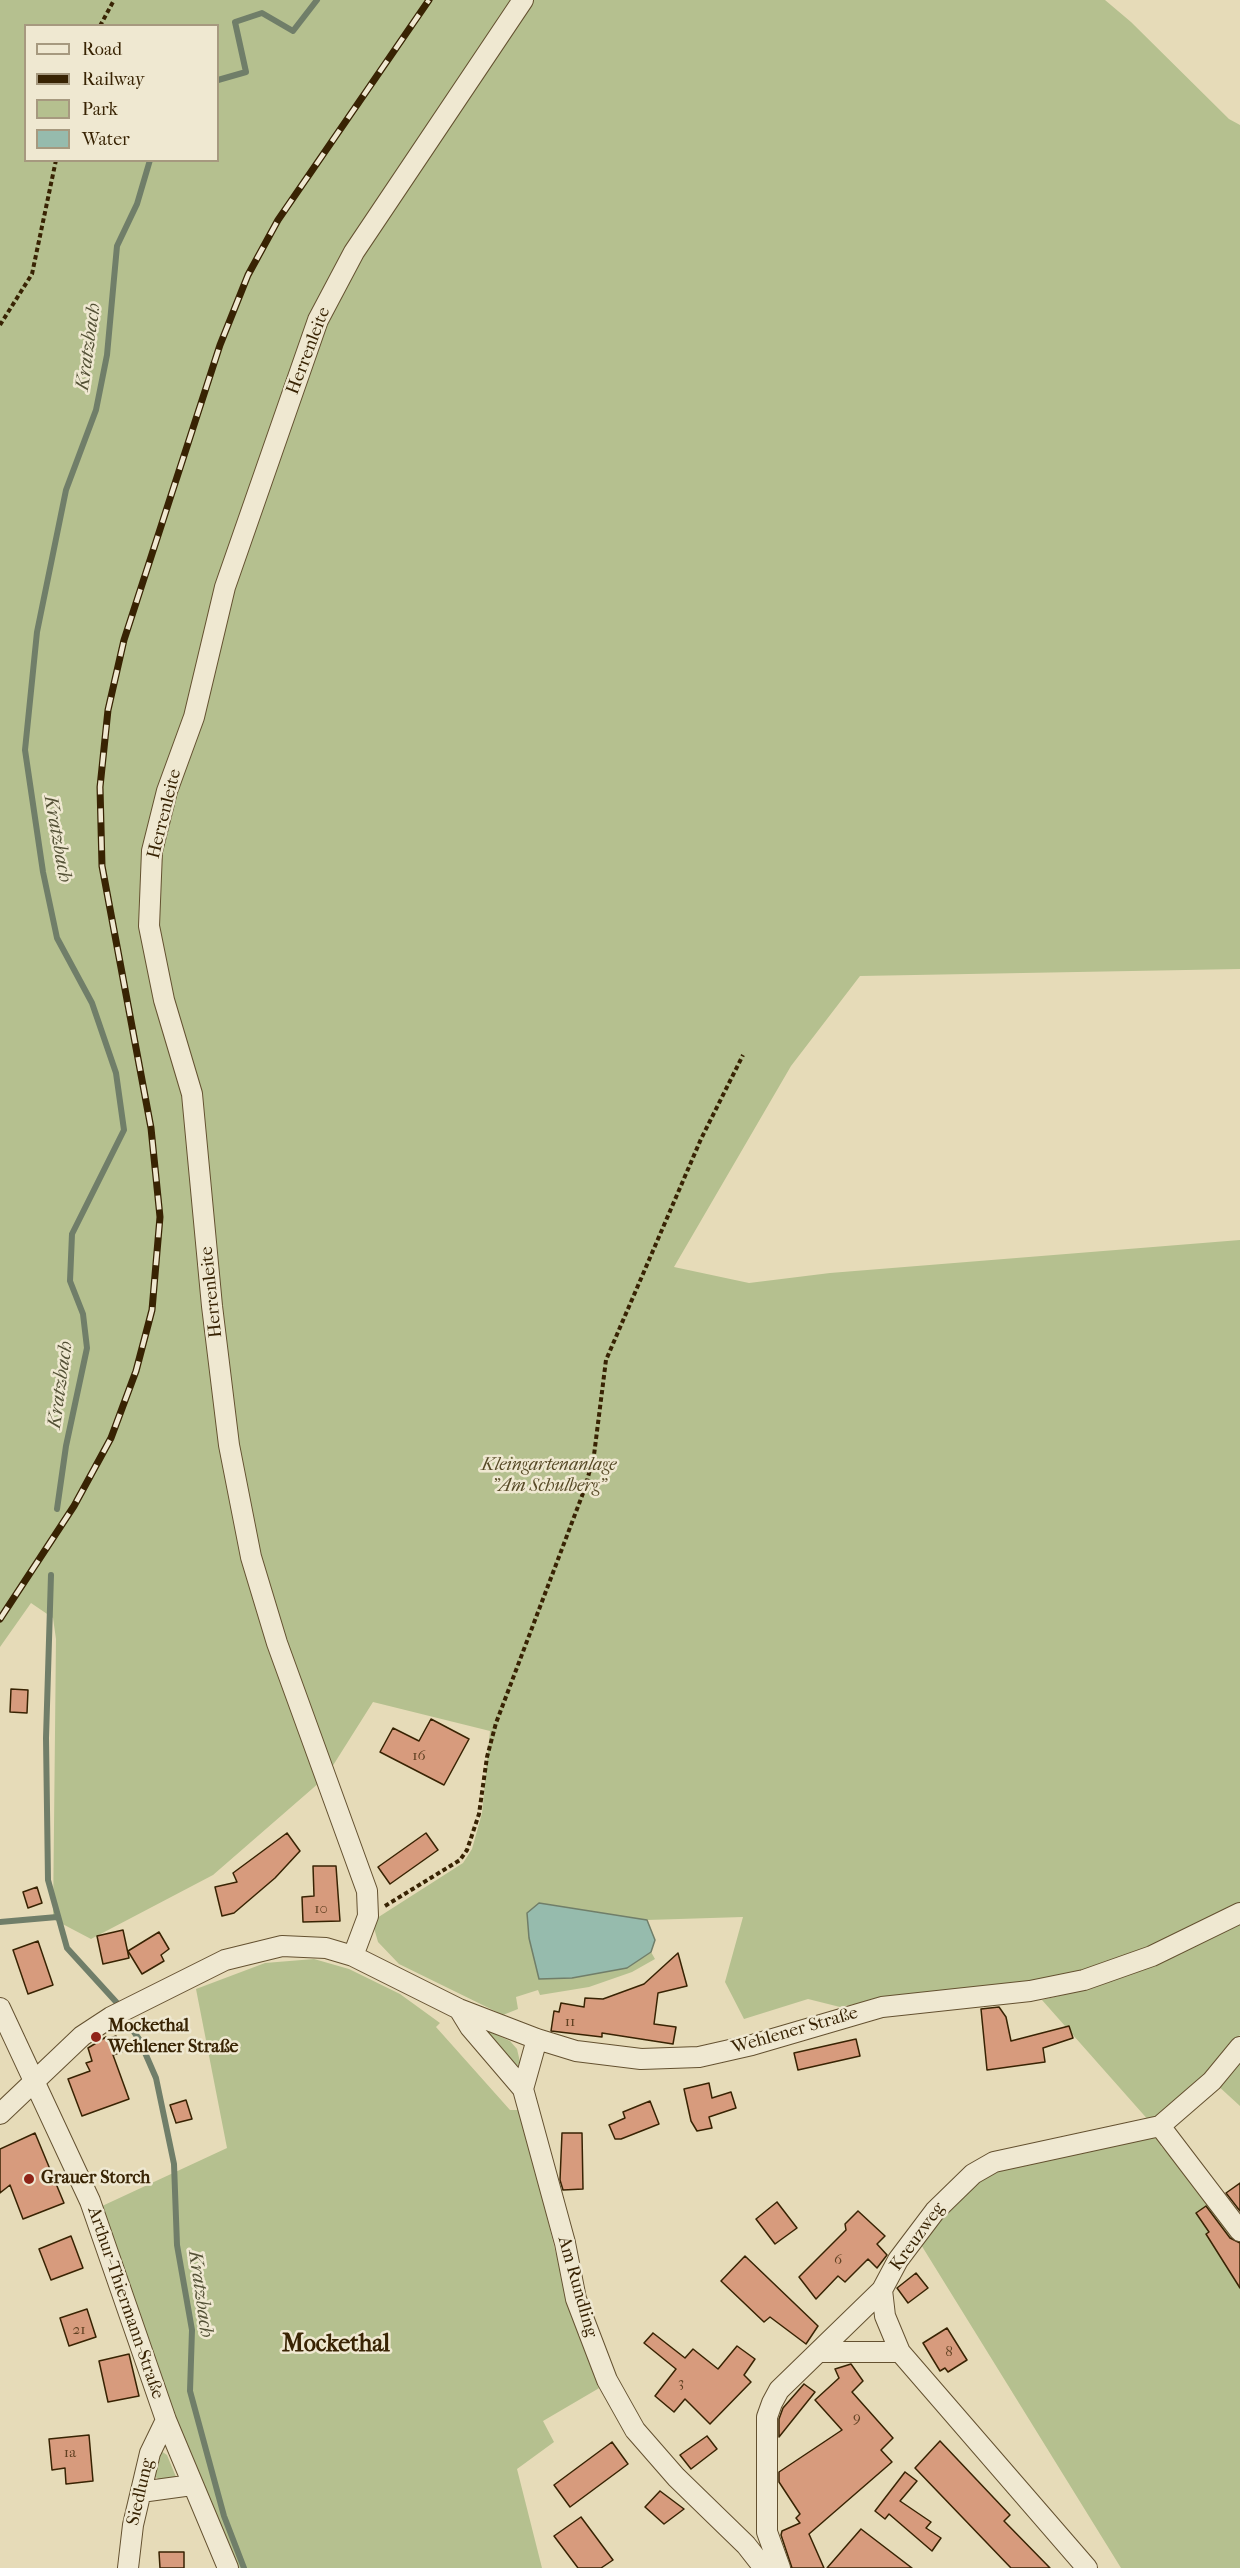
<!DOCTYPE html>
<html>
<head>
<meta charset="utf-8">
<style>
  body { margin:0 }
  #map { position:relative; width:1240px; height:2568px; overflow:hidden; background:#e6dbb8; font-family:"IM FELL French Canon",serif }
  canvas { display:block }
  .legend { position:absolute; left:24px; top:24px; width:195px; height:138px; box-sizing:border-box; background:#efe8d1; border:2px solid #a6997f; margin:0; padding:8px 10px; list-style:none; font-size:18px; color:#382303 }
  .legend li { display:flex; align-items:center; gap:12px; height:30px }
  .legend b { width:30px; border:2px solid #a6997f }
</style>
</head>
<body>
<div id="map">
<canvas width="1240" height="2568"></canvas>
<ul class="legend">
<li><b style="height:8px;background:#efe8d1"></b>Road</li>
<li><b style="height:8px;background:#382303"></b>Railway</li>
<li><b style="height:16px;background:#b5c08f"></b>Park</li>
<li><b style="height:16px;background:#96bbad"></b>Water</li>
</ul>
</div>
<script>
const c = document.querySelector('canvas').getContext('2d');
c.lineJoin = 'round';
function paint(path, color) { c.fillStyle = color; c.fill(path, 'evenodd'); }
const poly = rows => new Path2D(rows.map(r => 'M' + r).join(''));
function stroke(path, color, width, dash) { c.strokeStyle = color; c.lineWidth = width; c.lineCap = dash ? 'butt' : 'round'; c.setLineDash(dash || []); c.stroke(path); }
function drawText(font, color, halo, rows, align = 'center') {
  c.font = font + ' "IM FELL French Canon",serif'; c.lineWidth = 5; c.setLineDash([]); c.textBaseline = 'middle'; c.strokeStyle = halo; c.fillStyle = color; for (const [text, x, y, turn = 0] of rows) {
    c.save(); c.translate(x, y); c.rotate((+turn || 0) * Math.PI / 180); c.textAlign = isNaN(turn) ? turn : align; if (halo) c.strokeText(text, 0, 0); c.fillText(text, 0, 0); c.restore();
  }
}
paint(poly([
  [0,0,513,0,347,247,185,714,146,848,185,1096,222,1446,320,1782,213,1875,91,1939,53,1919,56,1639,53,1618,31,1603,0,1647],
  [26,26,218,26,218,160,26,160],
  [532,0,1105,0,1131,22,1229,119,1240,125,1240,969,860,976,791,1066,674,1267,749,1283,830,1273,1240,1240,1240,1904,1150,1948,1078,1973,1024,1986,885,1998,840,2007,808,1999,744,2019,725,1982,743,1917,647,1920,539,1903,627,1968,651,1952,655,1959,632,1972,589,1987,540,1995,538,1990,516,1997,518,2009,503,2015,399,1964,378,1942,374,1928,377,1918,463,1863,472,1849,482,1813,490,1731,373,1702,332,1767,282,1641,244,1497,219,1304,155,922,159,848,234,588,324,327,360,256],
  [1240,1923,1240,2035,1206,2077,1150,2122,1042,2000,1088,1989],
  [314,1959,349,1969,400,1994,440,2023,436,2027,510,2110,521,2110,555,2250,587,2357,601,2387,543,2421,554,2442,517,2469,542,2568,234,2568,175,2418,100,2207,227,2148,196,1989,265,1963],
  [479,2027,510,2041,517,2049,520,2062,516,2068],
  [1240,2055,1240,2106,1216,2084],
  [1160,2126,1171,2139,1161,2146,1215,2205,1240,2242,1240,2568,1121,2568,915,2235,973,2174],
  [161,2451,167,2455,176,2477,168,2481,162,2481,152,2475,153,2462]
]), '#b5c08f');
const water = poly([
  [539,1903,647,1920,655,1940,651,1952,627,1968,572,1978,539,1979,529,1938,527,1913,539,1903]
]);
paint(water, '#96bbad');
stroke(water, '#707e69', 1.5);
stroke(poly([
  [218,80,246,72,235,22,262,13,293,31,317,0],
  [57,1509,66,1446,87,1348,83,1314,70,1281,72,1234,124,1130,116,1073,92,1003,57,938,43,872,25,750,37,632,66,490,96,410,107,355,117,246,137,204,150,160],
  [51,1575,46,1738,48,1880,67,1948,118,2004],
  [0,1922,57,1917],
  [129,2025,139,2039,156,2078,174,2164,177,2245,192,2330,190,2391,224,2516,244,2568]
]), '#707e69', 6);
const building = poly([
  [11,1689,28,1690,27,1713,10,1712,11,1689],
  [431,1719,469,1739,444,1785,380,1752,393,1728,419,1741,431,1719],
  [287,1833,300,1851,275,1878,234,1913,222,1916,215,1887,237,1882,233,1873,287,1833],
  [426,1833,438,1850,390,1884,378,1867,426,1833],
  [313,1866,336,1866,340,1921,303,1922,302,1897,314,1896,313,1866],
  [37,1887,42,1903,28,1908,23,1892,37,1887],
  [123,1930,129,1958,103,1964,97,1936,123,1930],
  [159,1932,169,1949,161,1955,164,1961,142,1974,128,1951,159,1932],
  [38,1941,53,1985,28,1994,13,1950,38,1941],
  [678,1953,687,1986,658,1993,654,2024,676,2027,673,2044,602,2033,602,2037,551,2031,554,2011,559,2012,561,2003,584,2007,585,1998,603,1999,644,1984,678,1953],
  [999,2007,1006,2017,1011,2041,1069,2026,1073,2038,1043,2048,1045,2062,987,2070,981,2009,999,2007],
  [116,2036,122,2052,113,2055,129,2099,82,2116,68,2079,90,2071,86,2063,92,2061,88,2048,106,2037,107,2039,116,2036],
  [856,2039,860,2056,798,2070,794,2053,856,2039],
  [709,2083,712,2098,731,2092,736,2108,709,2117,712,2128,697,2131,691,2121,684,2089,709,2083],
  [186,2100,192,2119,176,2123,170,2105,186,2100],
  [650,2101,659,2124,621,2139,615,2139,609,2125,625,2118,623,2112,650,2101],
  [35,2133,64,2203,23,2219,10,2185,0,2193,0,2149,35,2133],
  [562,2133,582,2133,583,2189,563,2190,560,2180,562,2133],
  [1240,2183,1240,2211,1226,2193,1240,2183],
  [777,2202,797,2228,775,2244,756,2219,777,2202],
  [1206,2206,1230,2238,1240,2243,1240,2288,1206,2234,1209,2232,1196,2213,1206,2206],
  [858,2211,885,2236,877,2244,887,2255,877,2268,868,2259,845,2282,838,2276,816,2299,799,2277,846,2230,845,2224,858,2211],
  [71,2236,83,2268,51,2280,39,2249,71,2236],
  [745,2256,818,2326,806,2344,770,2317,764,2322,721,2281,745,2256],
  [916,2273,928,2288,908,2303,897,2288,916,2273],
  [87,2309,96,2337,69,2346,60,2318,87,2309],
  [947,2328,967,2360,948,2372,945,2368,940,2371,923,2343,947,2328],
  [653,2333,685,2358,693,2349,718,2369,737,2346,755,2359,744,2375,751,2382,710,2424,685,2399,674,2412,655,2396,676,2369,644,2343,653,2333],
  [129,2354,139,2396,108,2402,99,2361,129,2354],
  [851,2364,863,2381,852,2392,893,2438,881,2450,892,2462,809,2534,824,2568,792,2568,781,2535,782,2531,800,2523,796,2518,800,2514,779,2482,779,2472,842,2430,815,2400,839,2378,835,2369,851,2364],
  [804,2384,815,2392,779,2437,779,2419,783,2408,804,2384],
  [89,2435,93,2481,66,2484,65,2468,52,2470,49,2439,89,2435],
  [707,2436,717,2449,691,2469,680,2455,707,2436],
  [940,2441,1010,2515,1004,2521,1050,2568,1011,2568,915,2468,940,2441],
  [612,2442,628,2464,570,2507,554,2485,612,2442],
  [905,2472,917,2481,900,2501,931,2522,926,2528,941,2538,932,2551,889,2514,885,2519,875,2511,905,2472],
  [660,2491,684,2509,664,2524,645,2507,660,2491],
  [581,2517,613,2560,601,2568,578,2568,554,2536,581,2517],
  [861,2529,912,2568,827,2568,861,2529],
  [159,2552,184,2552,184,2568,160,2568,159,2552]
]);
paint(building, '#d79b7d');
stroke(building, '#382303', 1.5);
const minor = poly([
  [353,1956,368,1916,367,1891,277,1643,251,1557,229,1445,212,1306,192,1094,164,1000,149,926,152,851,167,791,194,717,225,587,318,320,354,252,523,0],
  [0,2008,90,2201,166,2420,228,2568],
  [459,2009,470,2027,523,2089,565,2243,576,2299,607,2380,635,2430,676,2477,746,2545,764,2568],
  [523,2089,537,2039],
  [0,2114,82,2036,111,2017,225,1960,282,1946,326,1948,353,1956,459,2009,537,2039,576,2051,641,2059,699,2057,752,2045,882,2007,1030,1991,1084,1980,1152,1956,1240,1913],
  [1160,2126,1240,2231],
  [882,2290,885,2316,900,2352,1087,2568],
  [820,2352,900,2352],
  [141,2492,192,2485],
  [128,2568,133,2525,150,2453,166,2420],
  [780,2568,767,2532,767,2417,772,2403,779,2390,882,2290,898,2260,935,2211,973,2174,994,2162,1160,2126,1212,2081,1240,2047]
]);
stroke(minor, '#645130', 22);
stroke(poly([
  [100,26,114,0],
  [0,325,32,274,56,160],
  [385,1906,460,1860,467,1850,479,1814,487,1757,496,1723,585,1488,594,1455,606,1360,701,1139,743,1055]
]), '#382303', 4, [4.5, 3]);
stroke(minor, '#efe8d1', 20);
const rail = poly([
  [0,1619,74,1506,111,1438,136,1371,152,1310,160,1217,151,1128,102,866,100,787,108,710,124,640,220,345,248,275,278,220,429,0]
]);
stroke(rail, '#382303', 7);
stroke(rail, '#efe8d1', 4.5, [14]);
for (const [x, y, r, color] of [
  [96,2037,6,"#8f2418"],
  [29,2179,6,"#8f2418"]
]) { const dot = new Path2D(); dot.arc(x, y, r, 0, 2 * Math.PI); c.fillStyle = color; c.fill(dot); stroke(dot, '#efe8d1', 2); }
drawText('15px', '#604122', null, [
  ["16",419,1756],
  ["10",321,1909],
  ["11",570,2022],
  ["6",838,2260],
  ["21",79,2330],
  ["8",949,2352],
  ["3",681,2383],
  ["9",857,2418],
  ["1a",70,2453]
]);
drawText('18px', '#382303', '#efe8d1', [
  ["Herrenleite",309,351,-69],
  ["Herrenleite",165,814,-76],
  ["Herrenleite",212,1292,-96],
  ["Wehlener Straße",795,2031,-16],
  ["Kreuzweg",918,2237,-54],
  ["Am Rundling",577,2287,74],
  ["Arthur-Thiermann-Straße",125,2303,71],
  ["Siedlung",141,2492,-77]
]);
drawText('italic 18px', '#574a26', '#efe8d1', [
  ["Kleingartenanlage",549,1466],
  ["\"Am Schulberg\"",549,1487]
]);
drawText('bold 18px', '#382303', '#efe8d1', [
  ["Mockethal",108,2027],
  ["Wehlener Straße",108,2048],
  ["Grauer Storch",41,2179]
], 'left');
drawText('italic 20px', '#545136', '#efe8d1', [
  ["Kratzbach",89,347,-82],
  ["Kratzbach",57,839,80],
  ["Kratzbach",61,1385,-82],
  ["Kratzbach",200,2294,82]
]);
drawText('bold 24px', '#382303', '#efe8d1', [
  ["Mockethal",336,2345]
]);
</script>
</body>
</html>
